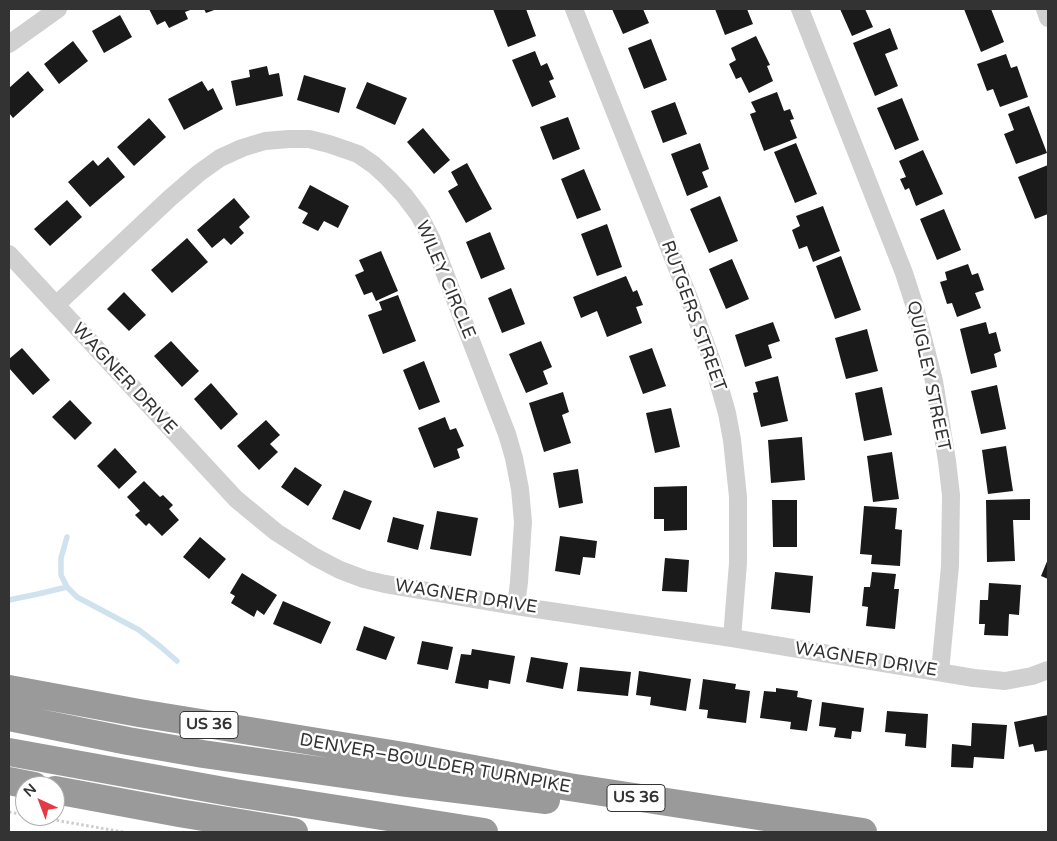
<!DOCTYPE html>
<html>
<head>
<meta charset="utf-8">
<style>
  body { margin:0 }
  #map { position:relative; width:1057px; height:841px; overflow:hidden; background:#fff; font-family:"Varela Round",sans-serif }
  canvas { display:block }
  .frame { position:absolute; inset:0; border:10px solid #333; pointer-events:none }
  .north { position:absolute; left:15px; top:776px; width:50px; height:50px; box-sizing:border-box; background:#fff; border:1px solid #adadad; border-radius:50%; rotate:317deg; font-size:14px; font-weight:700; line-height:20px; text-align:center; color:#333 }
  .north::after { content:''; display:block; margin:auto; width:18px; height:22px; background:#e63946; clip-path:polygon(50% 0,100% 100%,50% 72%,0 100%) }
</style>
</head>
<body>
<div id="map">
<canvas width="1057" height="841"></canvas>
<div class="frame"></div>
<div class="north">N</div>
</div>
<script>
const c = document.querySelector('canvas').getContext('2d');
c.lineJoin = 'round';
const poly = rows => new Path2D(rows.map(r => 'M' + r).join(''));
function stroke(path, color, width, dash) { c.strokeStyle = color; c.lineWidth = width; c.lineCap = dash ? 'butt' : 'round'; c.setLineDash(dash || []); c.stroke(path); }
function paint(path, color) { c.fillStyle = color; c.fill(path, 'evenodd'); }
function drawText(font, color, halo, rows, align = 'center') {
  c.font = font + ' "Varela Round",sans-serif'; c.lineWidth = 5; c.setLineDash([]); c.textBaseline = 'middle'; c.strokeStyle = halo; c.fillStyle = color; for (const [text, x, y, turn = 0] of rows) {
    c.save(); c.translate(x, y); c.rotate((+turn || 0) * Math.PI / 180); c.textAlign = isNaN(turn) ? turn : align; if (halo) c.strokeText(text, 0, 0); c.fillText(text, 0, 0); c.restore();
  }
}
stroke(poly([
  [67,537,61,558,61,575,67,587,77,597,139,630,161,647,177,661],
  [9,600,38,594,67,587]
]), '#cfe2ee', 5.5);
paint(poly([
  [149,9,193,9,185,12,188,19,169,28,165,21,157,25],
  [204,9,217,9,206,13],
  [493,9,526,9,536,36,508,47],
  [612,9,643,9,649,23,623,34],
  [715,9,747,9,753,24,725,35],
  [840,9,865,9,873,27,852,36],
  [964,9,991,9,1004,42,981,52],
  [120,15,132,37,104,53,92,31],
  [890,28,898,49,885,54,898,86,875,96,853,43],
  [756,36,770,65,767,66,773,81,749,93,741,77,736,79,729,64,736,60,731,48],
  [651,39,667,80,644,89,628,48],
  [73,41,88,61,59,84,44,64],
  [535,51,541,66,547,63,554,79,549,81,556,97,532,107,512,60],
  [1006,54,1011,68,1017,66,1028,97,1000,107,993,89,987,91,977,64],
  [267,66,269,75,279,73,283,96,236,106,231,81,250,77,249,70],
  [28,71,44,90,13,118,9,113,9,88],
  [304,75,346,88,339,113,297,100],
  [202,81,208,91,213,88,223,109,184,130,168,99],
  [367,82,407,98,395,125,356,108],
  [777,92,784,111,790,109,794,119,790,120,797,138,764,151,750,114,756,112,751,102],
  [902,98,919,140,895,150,877,108],
  [675,102,687,134,663,143,651,111],
  [1029,106,1047,153,1016,164,1004,134,1014,130,1008,114],
  [568,117,580,149,553,160,540,127],
  [149,118,166,137,134,166,117,147],
  [423,128,450,160,434,174,407,142],
  [700,143,709,169,702,172,708,187,687,196,671,154],
  [796,143,817,194,795,203,774,152],
  [923,150,943,194,916,206,909,188,905,190,900,179,906,177,899,161],
  [108,157,125,177,90,207,68,182,93,160,98,166],
  [467,163,492,209,466,223,448,191,458,185,451,172],
  [1048,165,1048,214,1035,219,1018,177],
  [584,169,601,210,577,219,561,179],
  [310,185,349,206,338,228,324,221,318,231,302,223,308,213,298,208],
  [720,196,738,241,709,253,690,209],
  [234,198,250,217,239,227,244,233,231,245,224,238,212,248,197,230],
  [67,200,82,217,50,246,34,229],
  [823,206,840,251,813,262,807,246,799,249,792,230,800,226,796,216],
  [944,209,961,250,937,260,920,219],
  [607,224,622,267,597,276,581,234],
  [490,232,505,269,481,279,466,242],
  [187,238,208,262,172,293,151,270],
  [381,251,398,291,376,301,372,292,364,295,355,275,364,271,359,260],
  [841,256,861,310,835,319,816,266],
  [732,259,749,299,726,309,709,269],
  [968,264,972,275,978,273,984,290,975,293,981,308,957,317,952,303,947,304,940,282,947,280,945,272],
  [626,276,633,292,637,290,643,305,636,307,642,323,607,337,597,311,581,318,573,297],
  [511,288,525,324,502,333,488,298],
  [124,292,146,315,129,331,107,309],
  [398,295,416,341,383,354,368,315,382,310,379,302],
  [773,322,780,341,768,345,772,358,745,367,735,335],
  [986,322,989,334,996,332,1001,351,994,354,997,367,971,374,960,329],
  [867,329,878,371,846,379,835,338],
  [171,341,199,371,182,387,154,356],
  [541,341,552,367,543,371,548,384,526,393,509,354],
  [22,348,50,380,33,395,9,368,9,359],
  [652,348,666,386,643,394,629,356],
  [424,361,440,402,419,410,403,370],
  [778,376,788,421,761,427,753,393,758,392,755,382],
  [211,383,238,414,221,430,194,399],
  [997,385,1006,429,981,434,971,391],
  [882,387,892,435,864,441,855,393],
  [563,392,569,412,562,415,571,443,544,452,529,403],
  [70,400,92,423,75,440,52,417],
  [671,408,680,447,655,453,646,413],
  [445,417,450,430,456,428,464,446,457,449,460,458,434,468,418,428],
  [266,420,280,435,270,444,278,452,259,470,237,446],
  [802,437,805,480,771,483,768,440],
  [1006,446,1013,491,988,494,982,450],
  [115,448,137,472,119,489,97,466],
  [892,452,899,499,873,502,867,456],
  [295,467,322,485,308,506,281,487],
  [578,469,583,503,559,508,553,473],
  [144,481,160,497,163,495,173,505,169,509,179,520,162,536,149,523,146,526,135,515,140,511,127,497],
  [687,486,687,530,664,531,664,519,654,519,654,487],
  [344,490,372,501,360,530,332,519],
  [1030,499,1030,520,1013,520,1015,561,987,562,986,500],
  [772,500,797,500,797,547,773,547],
  [864,506,897,508,895,529,902,530,900,566,871,564,872,555,860,554],
  [437,511,478,518,471,556,430,549],
  [393,517,424,525,418,550,387,542],
  [560,536,597,541,595,558,583,557,580,575,555,571],
  [200,537,226,559,209,579,183,557],
  [665,558,689,560,687,592,662,591],
  [1048,559,1048,579,1041,576],
  [775,572,813,576,810,613,771,609],
  [872,572,896,574,894,589,899,589,895,629,866,626,868,607,862,606,864,587,870,587],
  [242,573,277,595,264,615,257,610,254,617,231,603,235,596,230,593],
  [989,583,1021,585,1019,615,1009,614,1008,636,984,635,985,624,979,624,980,600,988,600],
  [283,601,331,622,321,644,273,624],
  [364,626,395,637,386,660,356,650],
  [422,641,453,647,448,670,417,664],
  [472,649,515,656,510,684,489,680,488,689,455,683,461,654,471,655],
  [531,657,568,663,563,689,526,682],
  [580,667,631,672,628,696,577,691],
  [639,671,691,679,686,711,650,705,651,697,636,695],
  [703,679,736,684,735,689,750,691,746,723,707,718,708,710,699,709],
  [776,688,798,691,797,697,812,700,807,731,790,729,791,722,760,718,764,691,776,692],
  [822,702,864,708,861,732,852,731,851,739,834,737,836,728,819,726],
  [887,711,928,714,926,748,905,746,906,734,885,732],
  [1048,715,1048,750,1035,752,1033,744,1019,747,1014,722],
  [972,723,1007,725,1004,759,974,757,973,768,951,767,952,744,971,746]
]), '#1a1a1a');
stroke(poly([
  [9,812,25,815],
  [32,816,123,832]
]), '#cdcdcd', 3, [2.5, 2.5]);
stroke(poly([
  [574,9,689,298,713,364,727,413,732,440,738,497,738,563,732,638],
  [800,9,904,273,915,307,934,381,947,461,951,495,950,566,940,672],
  [1045,9,1048,18],
  [9,44,58,9],
  [9,254,236,499,276,532,315,557,340,570,364,579,385,584,516,606,732,638,974,678,1005,681,1032,676,1048,670],
  [56,305,170,198,199,173,220,158,242,148,265,141,289,139,309,139,329,144,358,154,374,165,388,178,404,195,419,215,432,240,507,434,514,458,520,489,523,522,519,582,516,606]
]), '#d0d0d0', 18);
stroke(poly([
  [9,689,139,713,410,757,569,787,863,832],
  [9,717,128,741,203,754,406,783,546,800],
  [9,752,235,793,484,832],
  [9,781,34,786],
  [55,790,179,813,294,832]
]), '#9a9a9a', 28);
for (const [x, y, w] of [
  [209,725,58],
  [636,798,58]
]) { const box = new Path2D(); box.roundRect(x - w / 2, y - 13.5, w, 27, 4); c.fillStyle = '#fff'; c.fill(box); stroke(box, '#333', 1); }
drawText('bold 16px', '#333', null, [
  ["US 36",209,725],
  ["US 36",636,798]
]);
drawText('18px', '#333', '#fff', [
  ["WILEY CIRCLE",445,280,67],
  ["RUTGERS STREET",693,316,70],
  ["QUIGLEY STREET",928,376,78],
  ["WAGNER DRIVE",124,379,47],
  ["WAGNER DRIVE",466,597,9],
  ["WAGNER DRIVE",866,660,9],
  ["DENVER–BOULDER TURNPIKE",435,764,10]
]);
</script>
</body>
</html>
